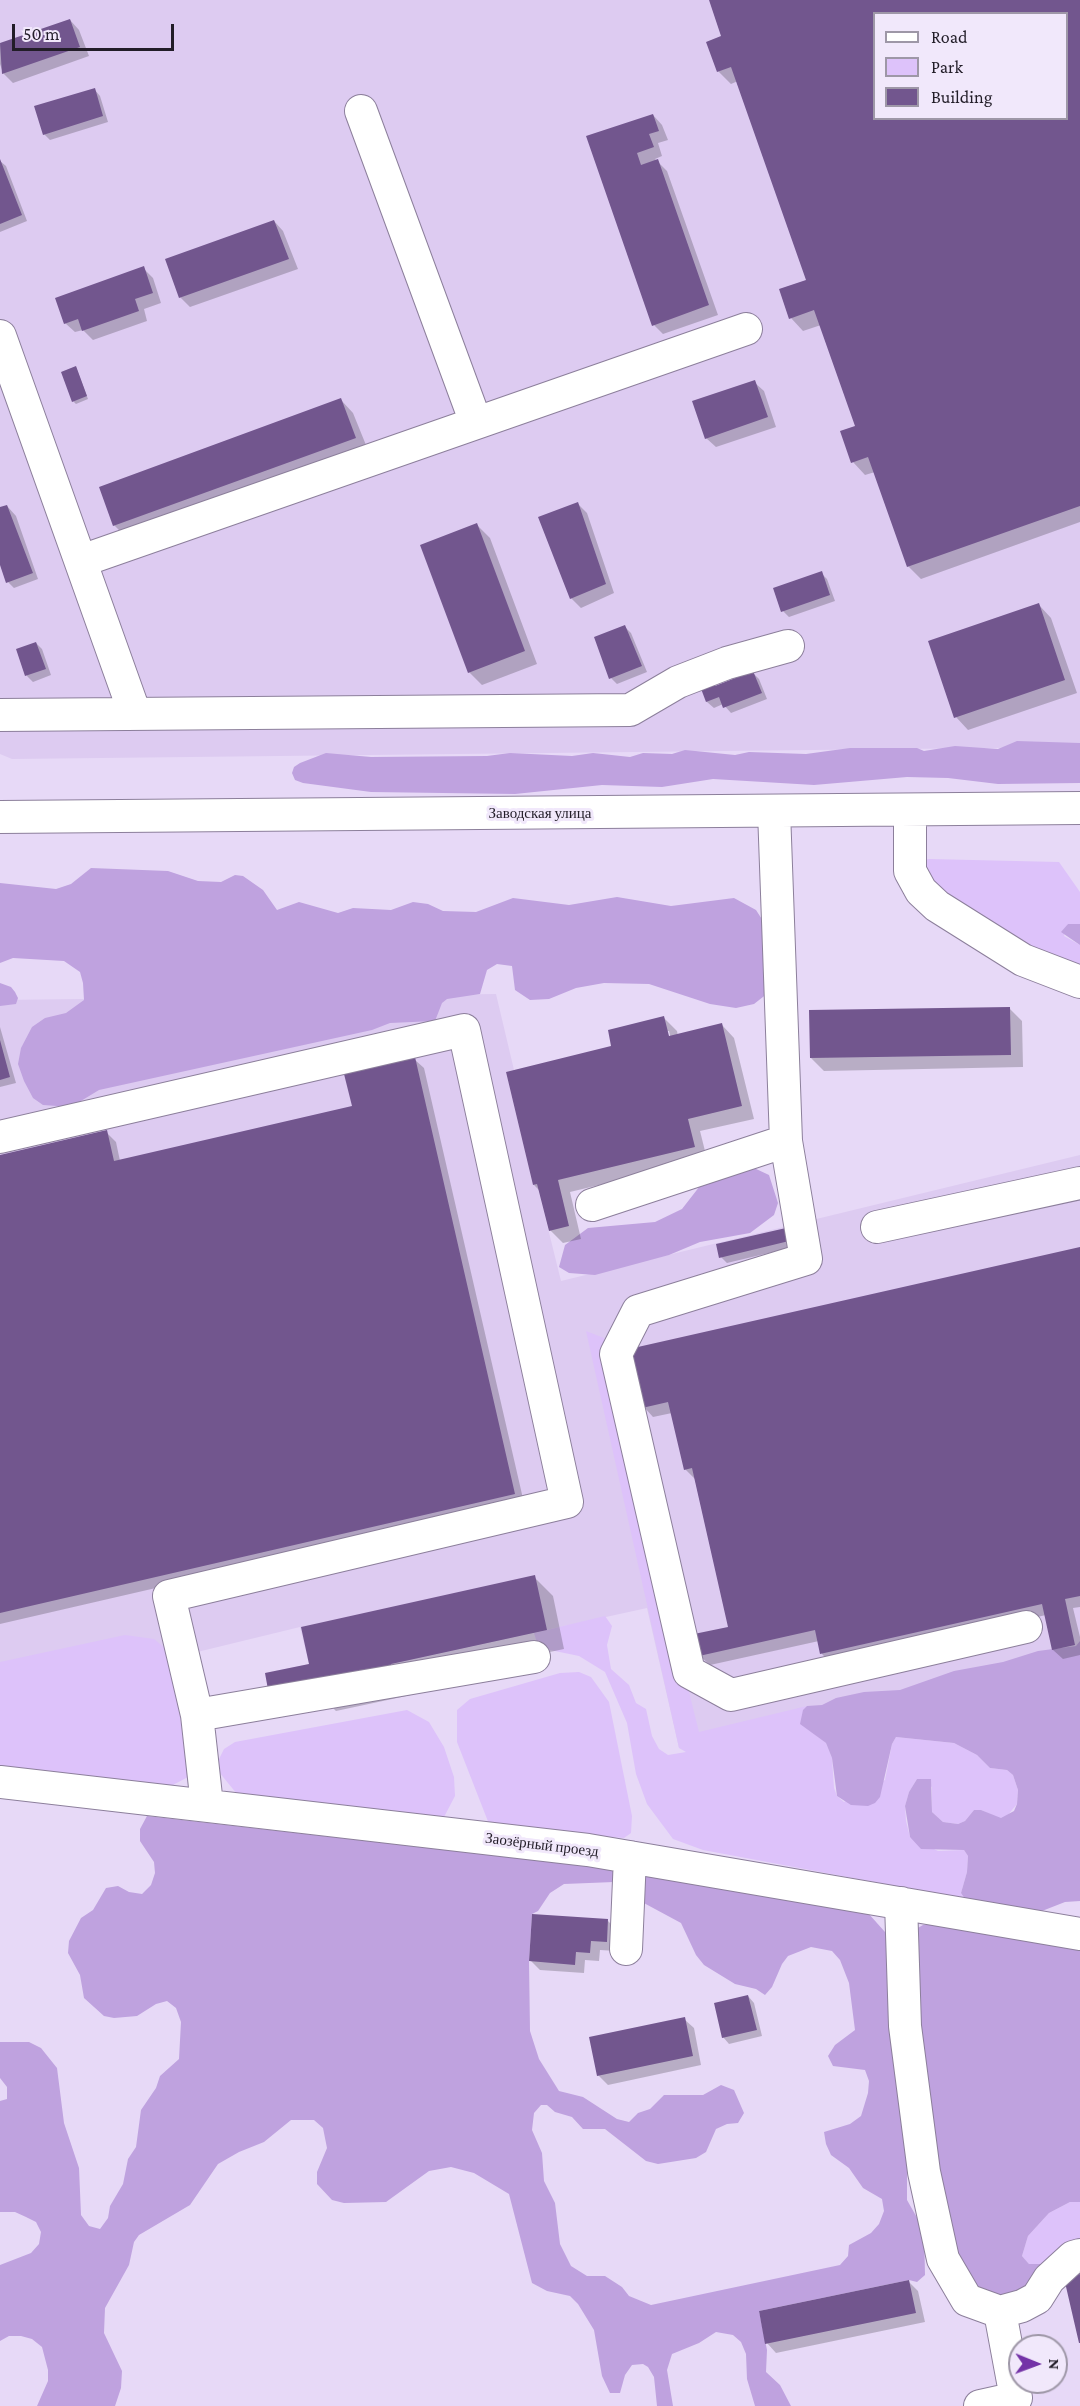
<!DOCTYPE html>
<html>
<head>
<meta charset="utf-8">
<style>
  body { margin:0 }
  #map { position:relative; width:1080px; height:2406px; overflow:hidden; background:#e7d9f7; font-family:"Crimson Pro",serif }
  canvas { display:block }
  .legend { position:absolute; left:873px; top:12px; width:195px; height:108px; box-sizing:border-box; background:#f1e8fb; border:2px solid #9e97a7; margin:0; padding:8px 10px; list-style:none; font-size:18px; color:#221d28 }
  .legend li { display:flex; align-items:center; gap:12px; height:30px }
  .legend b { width:30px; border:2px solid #9e97a7 }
  .north { position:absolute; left:1008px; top:2334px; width:60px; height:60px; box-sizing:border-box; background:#f1e8fb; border:2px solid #9e97a7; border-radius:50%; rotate:91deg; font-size:16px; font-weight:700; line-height:24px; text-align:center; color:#221d28 }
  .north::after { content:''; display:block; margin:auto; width:21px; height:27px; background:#7433a7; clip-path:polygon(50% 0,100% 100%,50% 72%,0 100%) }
  .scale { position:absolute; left:12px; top:24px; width:162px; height:27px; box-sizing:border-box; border:3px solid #221d28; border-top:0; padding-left:8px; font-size:18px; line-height:21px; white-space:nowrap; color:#221d28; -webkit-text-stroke:4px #f1e8fb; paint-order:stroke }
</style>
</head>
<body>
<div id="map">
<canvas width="1080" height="2406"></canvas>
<ul class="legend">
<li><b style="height:8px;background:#fff"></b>Road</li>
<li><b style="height:16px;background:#ddc2fa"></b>Park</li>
<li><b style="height:16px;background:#72568e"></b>Building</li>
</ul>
<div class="north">N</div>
<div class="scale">50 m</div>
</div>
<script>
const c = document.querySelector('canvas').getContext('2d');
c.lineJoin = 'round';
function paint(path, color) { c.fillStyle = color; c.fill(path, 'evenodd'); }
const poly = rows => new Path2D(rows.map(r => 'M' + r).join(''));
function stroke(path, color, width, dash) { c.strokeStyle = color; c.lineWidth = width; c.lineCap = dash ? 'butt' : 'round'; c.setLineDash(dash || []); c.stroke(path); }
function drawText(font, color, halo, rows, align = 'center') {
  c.font = font + ' "Crimson Pro",serif'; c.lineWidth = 6; c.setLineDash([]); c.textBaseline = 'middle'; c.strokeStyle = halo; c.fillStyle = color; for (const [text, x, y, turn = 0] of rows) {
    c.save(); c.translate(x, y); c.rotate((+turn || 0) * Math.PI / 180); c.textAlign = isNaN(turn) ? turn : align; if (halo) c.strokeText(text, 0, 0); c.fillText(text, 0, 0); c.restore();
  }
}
paint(poly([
  [0,0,1080,0,1080,747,12,759,0,754],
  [874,14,1066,14,1066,118,874,118],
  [496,994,514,1070,506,1072,533,1185,537,1184,561,1281,1080,1155,1080,1657,679,1748,647,1608,391,1664,269,1695,265,1673,309,1664,300,1627,0,1700,0,1000]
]), '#ddcbf1');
paint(poly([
  [929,859,1059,862,1080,892,1080,924,1068,924,1064,936,1080,945,1080,973,946,901,926,879,924,860],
  [586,1331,604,1338,677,1667,685,1676,699,1732,807,1706,803,1710,807,1728,826,1743,832,1758,834,1788,837,1796,844,1802,885,1780,892,1744,896,1737,954,1743,977,1755,990,1768,1007,1770,1013,1775,1018,1790,1017,1804,1007,1816,1001,1819,981,1810,974,1810,965,1821,958,1824,943,1822,932,1812,932,1787,917,1779,909,1792,905,1806,906,1821,910,1837,938,1851,964,1850,968,1856,967,1872,961,1893,965,1899,703,1850,673,1839,647,1804,636,1774,627,1723,605,1672,579,1656,550,1650,537,1643,534,1633,605,1616,612,1626,607,1645,611,1669,629,1685,636,1703,646,1709,652,1736,659,1749,668,1755,686,1752,679,1748],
  [125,1635,154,1639,172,1654,188,1777,171,1786,0,1769,0,1662],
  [579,1672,591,1677,609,1702,632,1816,631,1833,624,1838,499,1828,489,1824,457,1742,457,1710,470,1699,560,1673],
  [407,1710,429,1722,444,1747,454,1777,455,1796,444,1817,436,1819,237,1794,219,1772,219,1759,224,1749,235,1742],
  [1070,2202,1080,2202,1080,2245,1042,2264,1029,2264,1022,2256,1028,2236,1049,2213]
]), '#ddc2fa');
paint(poly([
  [1017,741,1080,743,1080,783,998,784,948,778,907,777,814,785,713,779,662,787,602,785,515,794,371,792,303,783,295,780,292,773,294,767,300,763,326,753,371,757,487,756,510,753,572,756,593,753,630,757,643,753,672,754,685,750,735,755,749,752,806,754,850,748,917,748,924,751,955,746,998,749],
  [91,868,168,871,198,881,221,882,235,875,243,876,263,890,277,910,299,902,338,913,353,908,391,910,413,902,428,904,443,911,476,912,513,898,569,905,617,897,671,906,734,898,756,910,765,924,768,993,754,1004,736,1008,710,1004,649,984,604,983,576,988,549,999,530,1000,515,990,512,966,497,964,487,970,480,994,447,999,442,1003,435,1021,390,1023,372,1030,99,1090,71,1107,43,1105,33,1098,24,1081,18,1064,21,1048,32,1027,45,1018,66,1013,84,1000,83,983,80,972,64,961,13,958,0,963,0,883,56,889,71,884],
  [1068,924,1080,924,1080,945,1061,932],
  [0,983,11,987,15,992,18,998,16,1004,0,1006],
  [754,1168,769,1175,778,1203,774,1215,750,1233,700,1242,669,1255,595,1275,569,1273,559,1267,565,1245,588,1228,655,1222,682,1209,703,1182],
  [1080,1641,1080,1901,1065,1902,1042,1911,1034,1910,965,1899,961,1893,967,1872,968,1856,964,1850,921,1849,910,1837,905,1806,909,1792,917,1779,931,1779,932,1812,943,1822,958,1824,965,1821,974,1810,981,1810,1001,1818,1014,1811,1017,1804,1018,1790,1013,1775,1007,1770,990,1768,977,1755,954,1743,896,1737,892,1744,880,1797,875,1803,868,1806,851,1805,837,1796,832,1758,826,1743,800,1724,803,1710,807,1706,822,1705,836,1698,864,1692,900,1690,954,1671,1003,1662,1038,1651,1076,1646],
  [147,1816,614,1869,614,1882,564,1884,550,1893,538,1911,532,1914,529,1961,530,2031,539,2059,559,2091,583,2097,617,2119,629,2122,638,2113,650,2109,664,2095,703,2095,721,2085,734,2090,744,2113,738,2123,727,2124,716,2129,706,2152,696,2158,658,2164,646,2161,605,2129,583,2129,572,2117,555,2112,547,2105,541,2105,534,2113,532,2130,542,2153,544,2181,555,2203,560,2244,571,2266,587,2276,605,2276,622,2287,629,2296,651,2305,840,2265,848,2256,849,2245,871,2233,879,2224,884,2211,882,2199,863,2188,849,2168,831,2155,826,2144,824,2132,850,2124,861,2116,868,2093,869,2081,865,2070,833,2066,828,2056,835,2045,855,2030,849,1983,840,1960,832,1951,811,1947,788,1956,782,1964,772,1987,765,1995,756,1989,735,1984,704,1965,696,1955,681,1923,642,1902,641,1879,653,1873,868,1913,885,1932,888,1945,888,2012,907,2130,907,2200,924,2230,925,2275,917,2282,909,2280,759,2311,767,2350,766,2372,780,2385,791,2406,755,2406,747,2379,746,2354,741,2342,733,2335,716,2332,699,2343,672,2354,667,2370,673,2406,657,2406,654,2377,648,2367,643,2364,632,2365,625,2375,620,2393,610,2393,602,2376,594,2330,578,2304,570,2296,547,2291,532,2283,509,2194,474,2173,451,2167,429,2171,386,2202,344,2203,332,2200,317,2184,317,2172,327,2148,323,2128,314,2120,291,2120,264,2142,239,2152,218,2164,190,2205,139,2235,134,2242,129,2265,105,2308,104,2333,122,2371,121,2388,115,2406,37,2406,48,2381,48,2370,42,2347,32,2339,21,2336,9,2336,0,2341,0,2265,31,2253,39,2244,41,2232,36,2222,26,2217,15,2212,0,2212,0,2101,7,2099,7,2087,0,2078,0,2042,29,2042,41,2048,57,2068,64,2123,79,2168,81,2215,89,2226,100,2229,108,2218,110,2206,123,2184,128,2159,136,2147,141,2110,156,2088,160,2076,179,2059,181,2022,176,2008,167,2001,156,2004,137,2016,114,2018,104,2016,84,1998,80,1975,68,1953,69,1941,81,1918,93,1910,106,1888,118,1886,129,1892,142,1894,151,1885,155,1873,154,1862,140,1841,140,1829],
  [923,1925,945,1925,1063,1944,1080,1951,1080,2202,1070,2202,1049,2213,1028,2236,1022,2256,1029,2264,1042,2264,1024,2297,981,2296,955,2263,912,2028,916,1929]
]), '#bfa2df');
paint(poly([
  [710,0,1080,0,1080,522,921,579,908,566,875,472,865,475,853,462,857,427,821,325,803,331,791,318,808,280,738,81,731,84,718,71,723,37],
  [874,14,1066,14,1066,118,874,118],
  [70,20,79,30,89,56,13,83,3,73,0,64,0,45],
  [94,89,100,96,108,122,50,140,44,134],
  [653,115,662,125,668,140,658,143,662,156,655,159,667,171,718,315,663,334,654,325,588,137],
  [0,161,6,166,27,221,0,232],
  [274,221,283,231,298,269,190,307,180,297],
  [143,268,153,278,161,303,144,309,147,321,93,340,83,330,75,332,65,323],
  [76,367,88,399,76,404,73,401],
  [754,382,764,391,776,427,716,447,706,438],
  [341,400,353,413,368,450,127,538,114,525],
  [577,503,587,513,614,593,581,608,571,598],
  [7,506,16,516,38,579,14,588,8,582,0,561,0,509],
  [477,525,490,538,537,664,482,685,469,672],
  [821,573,827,579,835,601,789,617,783,611],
  [1039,605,1051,618,1077,693,968,730,956,717],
  [625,627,631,633,647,672,617,684,611,678],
  [36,643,42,649,51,675,33,682,27,676,18,650],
  [753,673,759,679,767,699,731,713,723,704,714,708,707,702,702,687,713,682,717,687],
  [1009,1008,1022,1021,1023,1067,824,1071,811,1058],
  [664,1018,677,1031,678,1036,722,1025,734,1038,754,1119,700,1131,707,1159,570,1192,581,1239,563,1243,550,1230,540,1191,534,1185,613,1047],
  [666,1031,669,1031,672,1043],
  [0,1027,16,1083,0,1087],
  [414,1059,424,1068,524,1503,0,1624,0,1156,106,1132,116,1142,120,1161,353,1107],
  [785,1229,794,1247,727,1263,721,1257],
  [1080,1249,1080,1607,1073,1608,1080,1637,1080,1655,1063,1659,1053,1650,1046,1615,831,1663,822,1654,819,1641,710,1665,700,1656,729,1628,695,1479,685,1469,672,1413,653,1417,644,1407],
  [534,1577,553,1596,564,1649,408,1682,411,1695,336,1711,329,1704,311,1665],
  [608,1921,617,1930,616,1951,600,1950,599,1961,585,1960,584,1973,540,1970,531,1961],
  [748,1996,754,2003,762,2036,729,2044,723,2037],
  [684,2019,694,2028,701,2065,608,2085,598,2075],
  [908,2281,918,2291,925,2322,776,2353,767,2343]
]), '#0003');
paint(poly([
  [709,0,1080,0,1080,506,907,567,868,457,851,463,840,431,855,426,814,310,789,319,779,289,806,280,731,67,717,72,706,42,721,36],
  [874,14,1066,14,1066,118,874,118],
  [70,19,80,47,2,74,0,43],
  [95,88,103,116,43,135,34,106],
  [653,114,659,131,649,134,654,147,637,153,641,165,658,159,709,305,652,326,586,136],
  [0,159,22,215,0,224],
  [274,220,289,259,179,298,165,259],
  [144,266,153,293,135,299,139,311,82,331,78,319,64,324,55,298],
  [76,366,87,396,72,402,61,372],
  [755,380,768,417,705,439,692,401],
  [341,398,356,438,113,526,99,487],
  [578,502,606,584,570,599,538,517],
  [7,505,33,573,6,583,0,565,0,507],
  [477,523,525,651,468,673,420,545],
  [822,571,830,595,781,612,773,588],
  [1039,603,1065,680,954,718,928,641],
  [625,625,642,666,609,679,594,637],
  [36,642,46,669,25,676,16,649],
  [753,671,762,693,723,708,719,697,706,702,700,686,713,680,715,686],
  [1010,1007,1011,1055,810,1058,809,1010],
  [664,1016,669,1036,722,1023,742,1106,688,1119,695,1147,558,1180,569,1226,549,1231,537,1184,533,1185,506,1072,611,1046,608,1030],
  [0,1040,10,1077,0,1080],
  [415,1057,515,1494,0,1613,0,1155,107,1130,114,1161,352,1106,344,1074],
  [786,1228,789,1241,719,1258,716,1244],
  [1080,1247,1080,1596,1065,1599,1075,1645,1052,1650,1042,1604,820,1654,815,1630,699,1656,694,1634,728,1627,692,1468,684,1470,668,1402,642,1408,629,1349],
  [535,1575,547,1630,391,1664,393,1677,269,1695,265,1673,309,1664,301,1627],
  [532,1914,608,1919,607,1942,591,1941,590,1953,576,1952,575,1965,529,1961],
  [748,1995,757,2030,722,2038,714,2003],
  [685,2017,693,2056,597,2076,589,2037],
  [1080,2274,1080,2343,1079,2343,1064,2278],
  [909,2280,916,2313,765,2344,759,2311]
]), '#72568e');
const minor = poly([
  [361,111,476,423],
  [0,336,135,714],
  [81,561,746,329],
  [0,715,630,710,678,682,727,663,788,646],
  [910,810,910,871,921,891,937,906,1023,960,1080,982],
  [774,811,786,1141,806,1259,638,1311,616,1354,689,1672,731,1695,1026,1627],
  [0,817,1080,808],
  [0,1137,464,1030,567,1502,169,1596,197,1715,207,1805],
  [592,1205,786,1141],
  [877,1227,1080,1183],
  [197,1715,534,1657],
  [0,1782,588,1850,1080,1934],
  [901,1903,905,2026,924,2172,943,2259,967,2300,1000,2312,1022,2306,1037,2298,1049,2279,1073,2257,1080,2255],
  [626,1949,630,1857],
  [980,2406,1016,2398,1000,2312]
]);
stroke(minor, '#8c7f9b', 34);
stroke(minor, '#fff', 32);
drawText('15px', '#221d28', '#f1e8fb', [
  ["Заводская улица",540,813],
  ["Заозёрный проезд",542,1845,7]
]);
</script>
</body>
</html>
